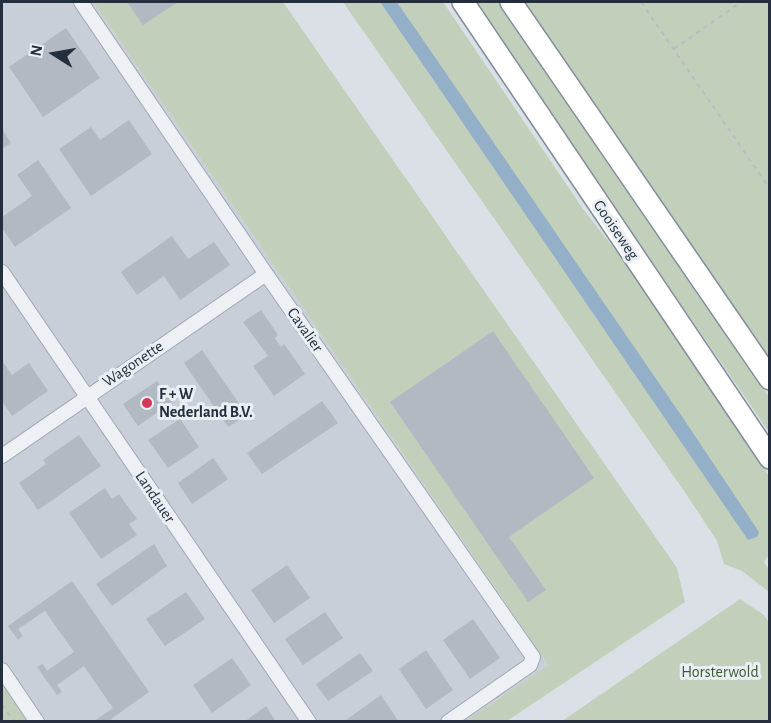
<!DOCTYPE html>
<html>
<head>
<meta charset="utf-8">
<style>
  body { margin:0 }
  #map { position:relative; width:771px; height:723px; overflow:hidden; background:#dbe0e6; font-family:"Alegreya Sans",sans-serif }
  canvas { display:block }
  .frame { position:absolute; inset:0; border:3px solid #242e3c; pointer-events:none }
  .north { position:absolute; left:24px; top:24px; width:60px; height:60px; -webkit-text-stroke:4px #eaeff4; paint-order:stroke; rotate:281deg; font-size:16px; font-weight:700; line-height:24px; text-align:center; color:#242e3c }
  .north::after { content:''; display:block; margin:auto; width:21px; height:27px; background:#242e3c; clip-path:polygon(50% 0,100% 100%,50% 72%,0 100%) }
</style>
</head>
<body>
<div id="map">
<canvas width="771" height="723"></canvas>
<div class="frame"></div>
<div class="north">N</div>
</div>
<script>
const c = document.querySelector('canvas').getContext('2d');
c.lineJoin = 'round';
function paint(path, color) { c.fillStyle = color; c.fill(path, 'evenodd'); }
const poly = rows => new Path2D(rows.map(r => 'M' + r).join(''));
function stroke(path, color, width, dash) { c.strokeStyle = color; c.lineWidth = width; c.lineCap = dash ? 'butt' : 'round'; c.setLineDash(dash || []); c.stroke(path); }
function drawText(font, color, halo, rows, align = 'center') {
  c.font = font + ' "Alegreya Sans",sans-serif'; c.lineWidth = 6; c.setLineDash([]); c.textBaseline = 'middle'; c.strokeStyle = halo; c.fillStyle = color; for (const [text, x, y, turn = 0] of rows) {
    c.save(); c.translate(x, y); c.rotate((+turn || 0) * Math.PI / 180); c.textAlign = isNaN(turn) ? turn : align; if (halo) c.strokeText(text, 0, 0); c.fillText(text, 0, 0); c.restore();
  }
}
paint(poly([
  [2,2,93,2,548,665,467,721,2,721]
]), '#c9cfd8');
paint(poly([
  [93,2,283,2,677,568,685,602,507,721,466,721,548,665],
  [343,2,380,2,748,539,757,537,397,2,443,2,583,209,624,261,769,476,769,554,764,562,769,570,769,592,742,571,724,564,717,541,684,491],
  [473,2,500,2,634,196,769,397,769,432],
  [521,2,769,2,769,363],
  [740,599,764,615,769,623,769,721,562,721],
  [2,684,28,721,2,721]
]), '#c2d0bb');
paint(poly([
  [380,2,397,2,683,418,759,532,757,537,748,540]
]), '#94b0c8');
paint(poly([
  [127,2,178,2,143,25],
  [66,28,100,78,43,117,9,67],
  [129,120,152,154,91,196,59,149,91,127,100,140],
  [2,129,11,143,2,149],
  [38,160,71,208,15,247,2,228,2,217,32,196,17,175],
  [172,236,188,259,214,242,230,265,180,300,164,276,137,295,121,272],
  [261,310,278,335,275,338,281,347,284,344,305,374,274,396,253,366,268,356,243,322],
  [493,331,594,478,509,537,546,590,528,602,390,402],
  [202,350,247,415,228,427,184,363],
  [2,361,12,375,29,363,48,391,12,416,2,401],
  [157,381,172,402,138,426,123,404],
  [322,401,338,423,262,474,247,453],
  [180,419,199,447,168,468,148,440],
  [79,435,101,466,38,510,19,483,46,464,43,460],
  [213,458,228,479,192,504,178,483],
  [105,488,112,499,119,494,137,519,129,524,137,535,101,559,69,513],
  [154,544,167,566,112,606,96,584],
  [287,565,310,598,274,623,251,590],
  [72,581,149,692,107,722,93,722,113,708,84,666,57,685,62,692,57,695,37,667,43,664,47,671,74,652,45,611,18,629,23,636,18,640,8,626],
  [186,592,205,619,165,646,146,619],
  [325,612,343,638,303,665,285,639],
  [473,619,500,658,470,679,443,640],
  [426,650,453,690,426,709,399,669],
  [360,653,373,671,328,701,316,684],
  [232,658,251,685,212,713,193,685],
  [381,695,399,722,343,722],
  [266,706,276,722,244,722]
]), '#b2b9c3');
const minor = poly([
  [81,2,266,274,533,657,530,665,448,722],
  [2,272,309,722],
  [2,456,266,274],
  [2,670,37,722]
]);
const trunk = poly([
  [463,2,770,458],
  [511,2,770,379]
]);
stroke(minor, '#a0a7b0', 16);
stroke(trunk, '#828e9d', 24);
stroke(poly([
  [641,2,770,189],
  [674,49,741,2],
  [2,705,15,722]
]), '#b9bec4', 2, [4.5, 4.5]);
stroke(minor, '#edf0f4', 14);
stroke(trunk, '#fff', 21);
for (const [x, y, r, color] of [
  [147,403,6,"#d23857"]
]) { const dot = new Path2D(); dot.arc(x, y, r, 0, 2 * Math.PI); c.fillStyle = color; c.fill(dot); stroke(dot, '#eaeff4', 2); }
drawText('16px', '#242e3c', '#eaeff4', [
  ["Gooiseweg",616,230,56],
  ["Cavalier",305,330,55],
  ["Wagonette",133,364,-34],
  ["Landauer",155,497,56]
]);
drawText('bold 16px', '#242e3c', '#eaeff4', [
  ["F + W",159,394],
  ["Nederland B.V.",159,412]
], 'left');
drawText('16px', '#3b5931', '#eaeff4', [
  ["Horsterwold",720,672]
]);
</script>
</body>
</html>
